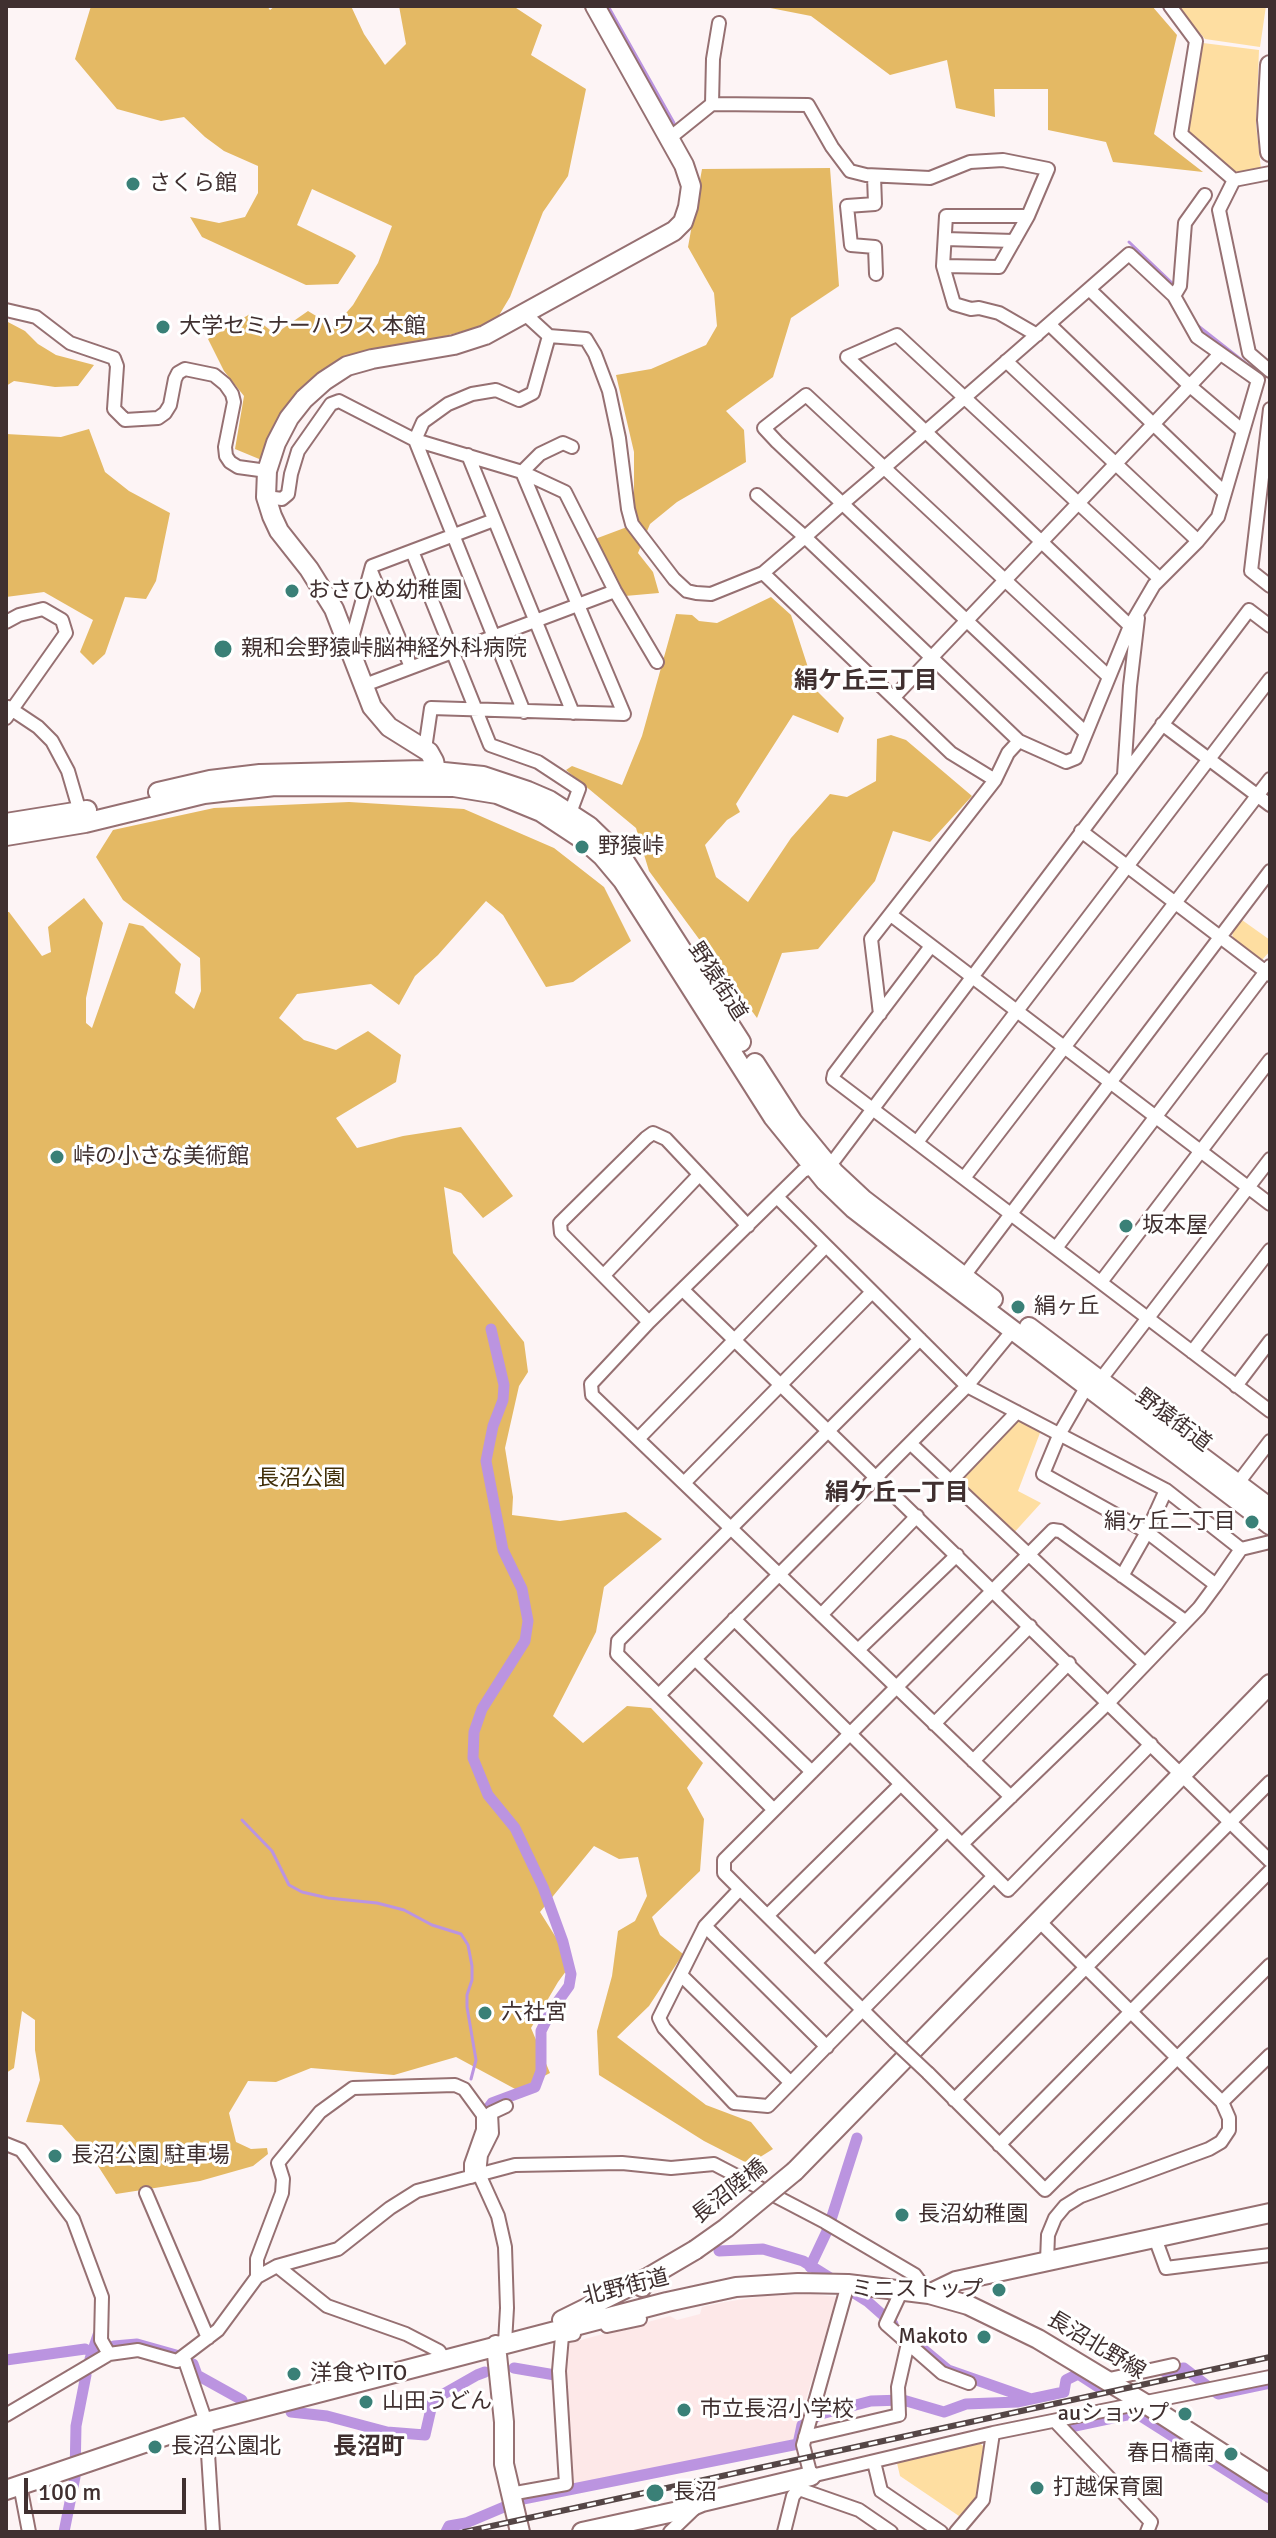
<!DOCTYPE html>
<html>
<head>
<meta charset="utf-8">
<style>
  body { margin:0 }
  #map { position:relative; width:1276px; height:2538px; overflow:hidden; background:#fdf4f5; font-family:Signika,sans-serif }
  canvas { display:block }
  .frame { position:absolute; inset:0; border:8px solid #403030; pointer-events:none }
  .scale { position:absolute; left:24px; top:2478px; width:162px; height:36px; box-sizing:border-box; border:4px solid #403030; border-top:0; padding-left:10px; font-size:24px; line-height:28px; white-space:nowrap; color:#403030; -webkit-text-stroke:6px #fff; paint-order:stroke }
</style>
</head>
<body>
<div id="map">
<canvas width="1276" height="2538"></canvas>
<div class="frame"></div>
<div class="scale">100 m</div>
</div>
<script>
const c = document.querySelector('canvas').getContext('2d');
c.lineJoin = 'round';
function paint(path, color) { c.fillStyle = color; c.fill(path, 'evenodd'); }
const poly = rows => new Path2D(rows.map(r => 'M' + r).join(''));
function stroke(path, color, width, dash) { c.strokeStyle = color; c.lineWidth = width; c.lineCap = dash ? 'butt' : 'round'; c.setLineDash(dash || []); c.stroke(path); }
function drawText(font, color, halo, rows, align = 'center') {
  c.font = font + ' Signika,"Noto Sans JP",sans-serif'; c.lineWidth = 6; c.setLineDash([]); c.textBaseline = 'middle'; c.strokeStyle = halo; c.fillStyle = color; for (const [text, x, y, turn = 0] of rows) {
    c.save(); c.translate(x, y); c.rotate((+turn || 0) * Math.PI / 180); c.textAlign = isNaN(turn) ? turn : align; if (halo) c.strokeText(text, 0, 0); c.fillText(text, 0, 0); c.restore();
  }
}
paint(poly([
  [813,2294,837,2297,794,2439,570,2488,563,2380,566,2344,670,2316,677,2320,700,2314,702,2307,725,2302,763,2296]
]), '#fde8e8');
paint(poly([
  [1177,6,1266,6,1260,47,1205,39],
  [1203,43,1259,50,1256,125,1261,169,1236,176,1185,133],
  [1242,920,1270,940,1270,951,1262,960,1233,940,1232,931],
  [1017,1412,1043,1425,1018,1491,1041,1503,1011,1536,951,1481],
  [980,2443,985,2448,978,2497,959,2516,900,2476,897,2463]
]), '#fedea1');
paint(poly([
  [91,6,267,6,270,10,275,6,351,6,364,34,385,65,406,44,399,6,513,6,542,25,531,55,586,89,568,176,543,212,510,297,495,322,329,369,288,404,264,461,235,449,244,396,224,371,208,339,250,314,275,334,308,311,334,327,353,305,378,263,392,226,312,189,297,225,352,252,356,256,338,284,306,285,202,237,190,217,219,223,245,217,258,193,258,166,224,151,205,137,184,117,161,121,117,109,75,59],
  [760,6,1152,6,1177,35,1154,134,1203,172,1113,162,1106,142,1048,130,1048,89,994,89,995,117,956,108,947,60,890,75,811,16],
  [830,168,839,286,791,318,773,377,726,411,744,430,746,462,677,502,650,524,638,553,653,572,659,593,625,596,595,539,627,527,634,495,634,452,616,375,651,369,706,345,717,326,714,293,688,247,702,169],
  [6,321,25,331,38,344,56,355,94,365,78,386,55,387,14,381,6,386],
  [89,429,105,472,129,491,170,513,156,581,146,599,125,597,105,654,93,665,80,652,93,620,44,592,6,597,6,434,61,437],
  [771,597,791,615,815,689,844,718,838,733,793,715,736,804,740,812,727,820,705,845,716,877,748,902,791,838,830,794,847,797,876,781,877,739,891,735,906,740,972,796,930,842,893,831,875,881,818,949,782,953,757,1018,649,871,636,828,566,770,572,766,622,785,642,736,676,614,692,615,699,621,717,623],
  [349,802,464,809,554,848,604,887,631,941,573,982,546,987,503,915,486,901,438,955,415,976,399,1005,371,984,297,994,279,1018,304,1040,336,1050,368,1031,401,1055,396,1082,336,1118,357,1148,403,1136,461,1127,513,1196,483,1218,461,1193,444,1187,453,1253,524,1342,528,1372,519,1386,505,1448,513,1497,512,1515,560,1521,626,1512,662,1539,604,1587,596,1632,553,1716,583,1743,627,1706,651,1708,703,1763,687,1788,704,1819,700,1871,652,1917,660,1935,683,1954,649,2006,617,2037,706,2105,751,2122,773,2149,749,2164,704,2141,599,2075,597,2031,612,1976,618,1931,635,1921,647,1896,638,1857,619,1859,594,1846,540,1912,572,1963,558,1982,531,2028,550,2073,517,2090,456,2057,394,2075,311,2068,276,2082,248,2081,229,2113,236,2142,251,2149,267,2148,268,2154,253,2166,200,2181,116,2194,98,2166,62,2125,26,2122,40,2080,35,2050,35,2020,22,2011,14,2068,6,2073,6,912,9,912,42,956,51,952,48,927,84,898,103,923,86,998,86,1023,92,1028,129,923,143,926,181,964,175,993,194,1009,201,991,200,958,123,900,96,857,113,830,214,808]
]), '#e4b964');
stroke(poly([
  [608,6,674,123],
  [1129,242,1172,283],
  [1197,325,1262,376],
  [242,1820,272,1851,289,1885,302,1892,328,1898,377,1903,404,1910,432,1925,461,1934,468,1945,472,1966,472,1980,467,1995,467,2007,476,2060,471,2079],
  [765,2496,788,2491]
]), '#bb94e0', 3);
stroke(poly([
  [487,2110,492,2103,535,2087,541,2071,541,2031,551,2011,569,1986,571,1974,563,1942,543,1887,515,1828,488,1795,473,1758,474,1732,482,1709,525,1641,528,1621,522,1589,503,1550,486,1461,493,1426,503,1400,504,1385,491,1329],
  [719,2251,763,2249,803,2261,867,2301,893,2324],
  [810,2267,828,2229,857,2138],
  [114,2346,137,2344,176,2355],
  [924,2350,948,2370,1031,2399],
  [90,2359,98,2335],
  [6,2360,85,2349],
  [193,2364,197,2375,242,2400],
  [514,2368,555,2375],
  [1165,2372,1184,2368,1218,2394,1270,2383],
  [291,2412,327,2416,387,2432,425,2435,433,2400,477,2375,485,2372],
  [1075,2426,1136,2413,1270,2498],
  [64,2532,75,2477,76,2426,86,2375],
  [446,2532,449,2526,466,2523,523,2499,798,2444,802,2425,821,2414,871,2401,903,2400,944,2412,966,2404,1017,2402,1064,2392,1066,2380,1078,2374,1098,2387,1113,2383]
]), '#bb94e0', 11);
const street = poly([
  [1170,6,1196,41,1181,134,1234,180],
  [719,23,713,59,712,104,808,105,832,147,850,171,866,175,930,178,970,162,1003,160,1048,169,1028,216,999,267,943,266],
  [671,137,712,104],
  [874,176,875,204,847,206,851,245,875,247,876,274],
  [1234,180,1219,210,1249,353,1270,371],
  [1234,180,1270,173],
  [1028,216,946,216,943,266,954,304,971,309,979,308,999,313,1037,335],
  [945,239,1014,241],
  [1089,289,1190,386,1243,431],
  [1174,296,1180,286,1185,223,1205,195],
  [6,310,36,317,70,343,114,358,117,366,114,409,125,420,158,418,165,413,170,405,175,379,178,373,185,369,214,375,225,384,232,394,234,402,225,447,226,456,230,462,238,467,267,471],
  [525,314,549,336,586,339,595,354,609,391,619,438,628,509,632,524,674,579,687,591,696,593,711,594,763,573,805,537,842,504,884,468,1089,289,1129,254,1174,296,1197,337,1258,380,1218,517,1198,541,1154,585,1130,626,1076,758,1066,762,1019,741,805,537,757,495],
  [1049,324,1225,493],
  [549,336,533,393,519,400,496,390,472,394,448,404,423,422,415,440,522,472,565,492,615,591,657,662],
  [1006,361,1198,541],
  [1270,409,1251,571,1270,586],
  [468,455,573,713],
  [522,472,540,454,563,443,572,447],
  [266,497,282,499,288,494,291,474,298,451,331,404,339,401,415,440,524,712],
  [412,551,490,745,538,762,579,789,570,813],
  [371,571,411,667],
  [763,573,951,753,995,780,871,939,880,1014],
  [6,622,19,615,43,609,62,620,66,633,6,718],
  [1130,626,847,357,897,335,1160,579],
  [349,649,372,566,494,520],
  [362,686,615,591],
  [894,697,1219,355],
  [8,707,38,727,52,741,68,771,80,812],
  [1162,724,1270,805],
  [1086,733,777,442,764,428,806,395,1108,676],
  [425,749,431,708,624,714,522,472],
  [1124,775,1130,686,1138,618],
  [995,780,1008,753,1019,741],
  [1081,831,1270,975],
  [891,915,1270,1204],
  [833,1079,1270,1411],
  [833,1079,834,1074,931,946],
  [917,1142,1270,679],
  [964,1178,1270,779],
  [777,1197,967,1386,1166,1490,1241,1549,1270,1542],
  [1056,1248,1270,966],
  [604,1275,699,1175],
  [961,1280,1270,871],
  [1101,1282,1270,1060],
  [683,1290,1270,1861],
  [649,1322,561,1233,560,1223,646,1138,653,1133,666,1139,748,1226],
  [920,1339,618,1641,617,1654,774,1810,724,1860,724,1873,740,1889,705,1926,659,2018,664,2028,734,2103,768,2106,994,1876],
  [1192,1352,1270,1250],
  [1101,1379,1270,1159],
  [1087,1386,1060,1433,1043,1474,1147,1532,1216,1585,1241,1549],
  [1236,1386,1270,1341],
  [638,1439,826,1246],
  [910,1443,1144,1663],
  [951,1481,1017,1412],
  [684,1483,872,1292],
  [1238,1483,1270,1441],
  [1122,1576,1147,1532,1166,1490],
  [821,1615,917,1516],
  [734,1619,1008,1890,1151,1744],
  [858,1650,957,1555],
  [695,1659,812,1772],
  [659,1695,967,1386,1013,1330],
  [934,1724,1030,1626],
  [973,1761,1069,1663],
  [1011,1797,592,1395,591,1384,649,1322,803,1171,835,1159,1249,610,1270,626],
  [774,1810,1053,1530,1060,1531,1185,1621],
  [962,1844,1109,1702,1199,1608,1216,1585],
  [740,1889,895,2042],
  [768,1915,901,1784],
  [1039,1921,1222,2102,1229,2118,1229,2130,1221,2142,1209,2149,1081,2196,1065,2206,1055,2218,1048,2235,1047,2261],
  [705,1926,827,2047],
  [816,1962,947,1830],
  [681,1975,790,2082],
  [928,2073,1045,2190,1270,1965],
  [954,2100,1270,1782],
  [1222,2102,1270,2055],
  [6,2144,21,2150,73,2219,102,2297,101,2340,109,2354],
  [999,2145,1270,1871],
  [146,2193,208,2338],
  [1155,2238,1166,2268,1270,2255],
  [277,2266,327,2306,406,2334,439,2351,444,2359],
  [257,2277,257,2259,282,2193,283,2179,278,2163,320,2112,353,2088,455,2085,464,2089,483,2115,483,2130,471,2164,471,2177],
  [848,2284,803,2445,811,2476,993,2433,1270,2377],
  [902,2290,886,2324,942,2373,969,2383],
  [607,2326,640,2319],
  [505,2343,507,2308,505,2247,498,2216,479,2174,481,2155,492,2133,491,2113,506,2106],
  [184,2358,206,2422,213,2532],
  [1105,2380,1173,2365],
  [6,2415,109,2354,138,2350,177,2361,218,2330,257,2277,277,2266,338,2249,390,2208,417,2191,515,2165,622,2163,671,2168,714,2164,825,2222,915,2275,929,2294],
  [1055,2421,1151,2522,1147,2532],
  [805,2437,899,2415,898,2387,908,2343],
  [874,2462,881,2491,941,2532],
  [20,2485,29,2532],
  [799,2489,859,2510,891,2532],
  [510,2494,566,2484,559,2371,562,2336,574,2334],
  [670,2532,694,2509],
  [784,2532,793,2496,799,2489,798,2483],
  [956,2532,983,2500,993,2433]
]);
const secondary = poly([
  [1270,65,1267,120,1270,152],
  [438,779,434,761,429,752,389,727,372,707,334,609,309,569,279,531,272,516,266,497,267,471,276,443,289,418,304,399,324,381,347,366,372,359,454,345,485,335,674,231,683,222,688,207,691,186,684,165,595,6],
  [158,792,210,780,260,774,424,770,483,776,528,791,549,800,589,826,624,860,741,1042],
  [6,823,87,810],
  [6,836,85,823,204,794,275,786,454,787,497,794,541,812,585,841,602,856,623,881,773,1117,825,1181,854,1209,907,1250,1270,1525],
  [755,1063,793,1122,834,1172,864,1200,993,1299],
  [1029,1327,1270,1508],
  [795,2171,1270,1684],
  [642,2287,649,2277,695,2250],
  [929,2294,968,2305,1038,2339,1144,2403,1270,2484],
  [562,2320,649,2277],
  [496,2345,504,2422,504,2464,520,2532],
  [6,2490,206,2422,667,2302,736,2287,798,2283,848,2284,929,2294,956,2281,1270,2213],
  [582,2532,683,2510,702,2502,811,2476]
]);
stroke(street, '#967072', 16);
stroke(secondary, '#967072', 22);
stroke(street, '#fff', 12);
stroke(secondary, '#fff', 18);
const rail = poly([
  [464,2532,1270,2357]
]);
stroke(rail, '#554646', 6);
stroke(rail, '#fff', 3, [9]);
const streetBridge = poly([
  [895,2042,928,2073]
]);
const secondaryBridge = poly([
  [695,2250,726,2228,795,2171]
]);
stroke(streetBridge, '#967072', 16, []);
stroke(secondaryBridge, '#967072', 22, []);
stroke(streetBridge, '#fff', 12);
stroke(secondaryBridge, '#fff', 18);
for (const [x, y, r, color] of [
  [133,184,8,"#3a8077"],
  [163,327,8,"#3a8077"],
  [292,591,8,"#3a8077"],
  [223,649,10,"#3a8077"],
  [582,847,8,"#3a8077"],
  [57,1157,8,"#3a8077"],
  [1126,1226,8,"#3a8077"],
  [1018,1307,8,"#3a8077"],
  [1252,1522,8,"#3a8077"],
  [485,2013,8,"#3a8077"],
  [55,2156,8,"#3a8077"],
  [902,2215,8,"#3a8077"],
  [999,2290,8,"#3a8077"],
  [984,2337,8,"#3a8077"],
  [294,2374,8,"#3a8077"],
  [366,2402,8,"#3a8077"],
  [684,2410,8,"#3a8077"],
  [1185,2414,8,"#3a8077"],
  [155,2447,8,"#3a8077"],
  [1231,2454,8,"#3a8077"],
  [1037,2488,8,"#3a8077"],
  [655,2493,10,"#3a8077"]
]) { const dot = new Path2D(); dot.arc(x, y, r, 0, 2 * Math.PI); c.fillStyle = color; c.fill(dot); stroke(dot, '#fff', 3); }
drawText('22px', '#403030', '#fff', [
  ["さくら館",149,184],
  ["大学セミナーハウス 本館",179,327],
  ["おさひめ幼稚園",308,591],
  ["親和会野猿峠脳神経外科病院",241,649],
  ["野猿峠",598,847],
  ["峠の小さな美術館",73,1157],
  ["坂本屋",1142,1226],
  ["絹ヶ丘",1034,1307],
  ["絹ヶ丘二丁目",1236,1522,"right"],
  ["六社宮",501,2013],
  ["長沼公園 駐車場",71,2156],
  ["長沼幼稚園",918,2215],
  ["ミニストップ",983,2290,"right"],
  ["Makoto",968,2337,"right"],
  ["洋食やITO",310,2374],
  ["山田うどん",382,2402],
  ["市立長沼小学校",700,2410],
  ["auショップ",1169,2414,"right"],
  ["長沼公園北",171,2447],
  ["春日橋南",1215,2454,"right"],
  ["打越保育園",1053,2488],
  ["長沼",673,2493]
], 'left');
drawText('22px', '#403030', '#fff', [
  ["野猿街道",717,982,57],
  ["野猿街道",1173,1421,37],
  ["長沼陸橋",730,2192,-38],
  ["北野街道",626,2288,-14],
  ["長沼北野線",1096,2346,31]
]);
drawText('22px', '#412f09', '#fff', [
  ["長沼公園",301,1479]
]);
drawText('bold 24px', '#403030', '#fff', [
  ["絹ケ丘三丁目",866,682],
  ["絹ケ丘一丁目",897,1494],
  ["長沼町",369,2448]
]);
</script>
</body>
</html>
